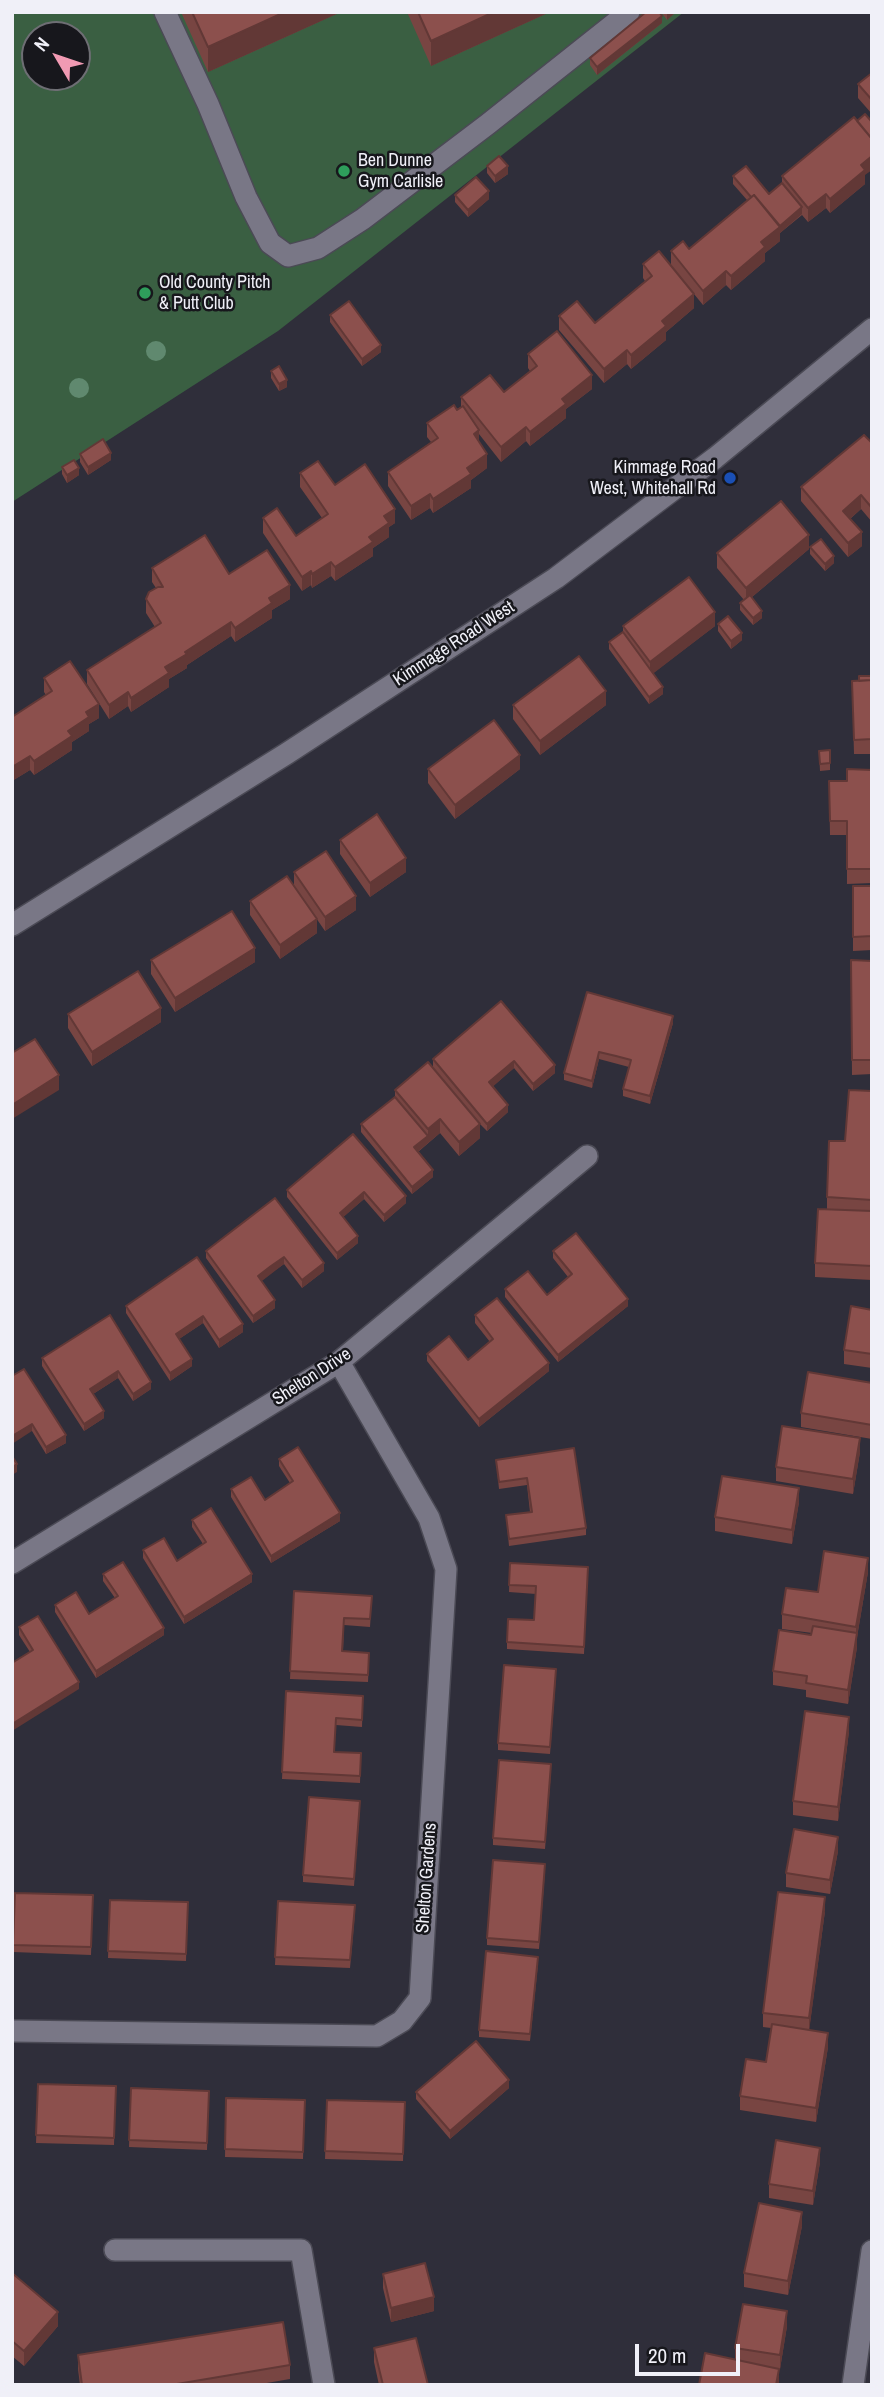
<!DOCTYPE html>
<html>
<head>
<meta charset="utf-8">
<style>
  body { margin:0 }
  #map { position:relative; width:884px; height:2397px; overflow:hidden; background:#2f2e3a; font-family:"Archivo Narrow",sans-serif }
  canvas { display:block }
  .frame { position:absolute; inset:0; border:14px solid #f0f0f8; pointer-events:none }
  .north { position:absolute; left:21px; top:21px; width:70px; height:70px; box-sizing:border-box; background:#17171c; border:2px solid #6e6e74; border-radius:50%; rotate:309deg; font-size:19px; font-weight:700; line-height:28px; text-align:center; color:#f0f0f8 }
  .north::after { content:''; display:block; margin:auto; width:24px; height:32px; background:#f19ab3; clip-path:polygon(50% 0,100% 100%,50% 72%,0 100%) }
  .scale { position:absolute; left:635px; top:2344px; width:105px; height:32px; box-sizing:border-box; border:4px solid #f0f0f8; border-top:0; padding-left:9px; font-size:21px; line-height:24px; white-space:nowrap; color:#f0f0f8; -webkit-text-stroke:5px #17171c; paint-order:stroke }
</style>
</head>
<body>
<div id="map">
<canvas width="884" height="2397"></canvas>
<div class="frame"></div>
<div class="north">N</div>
<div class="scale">20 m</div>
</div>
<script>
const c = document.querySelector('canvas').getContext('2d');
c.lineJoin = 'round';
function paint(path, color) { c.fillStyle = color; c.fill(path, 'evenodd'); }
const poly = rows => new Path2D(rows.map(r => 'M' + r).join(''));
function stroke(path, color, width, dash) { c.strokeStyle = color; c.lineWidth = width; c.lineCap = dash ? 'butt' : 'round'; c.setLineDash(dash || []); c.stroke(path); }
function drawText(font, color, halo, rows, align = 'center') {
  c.font = font + ' "Archivo Narrow",sans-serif'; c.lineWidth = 5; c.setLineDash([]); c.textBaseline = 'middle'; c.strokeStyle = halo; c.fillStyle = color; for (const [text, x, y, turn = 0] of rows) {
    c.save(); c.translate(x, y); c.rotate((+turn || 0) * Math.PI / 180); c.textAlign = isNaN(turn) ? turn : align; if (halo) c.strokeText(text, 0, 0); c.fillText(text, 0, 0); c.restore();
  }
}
paint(poly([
  [12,12,684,12,278,331,12,502],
  [35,35,77,35,77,77,35,77]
]), '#3a5f42');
const lane = poly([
  [165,12,208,104,246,197,270,243,288,256,318,248,363,219,488,124,629,12],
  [115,2250,301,2250,324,2385]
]);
const street = poly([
  [12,1563,339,1362,587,1156],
  [12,2031,377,2036,402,2021,420,1998,446,1569,429,1518,339,1362]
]);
const secondary = poly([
  [12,925,286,754,556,578,715,458,872,329],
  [853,2385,872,2251]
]);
stroke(lane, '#4b4a55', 24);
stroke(street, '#4b4a55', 24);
stroke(secondary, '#4b4a55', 24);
stroke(lane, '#797786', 21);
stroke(street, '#797786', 21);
stroke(secondary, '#797786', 21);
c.fillStyle = '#60896f';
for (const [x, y] of [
  [156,351],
  [79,388]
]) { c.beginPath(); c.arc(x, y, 10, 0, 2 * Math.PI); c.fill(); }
paint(poly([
  [181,12,341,12,208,72],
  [407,12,550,12,431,66],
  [661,12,676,12,667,20],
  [662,23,597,75,590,65,590,58],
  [872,73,872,114,858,98,858,84],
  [487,166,508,174,495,183,487,173],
  [865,175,865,184,830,213,826,208,808,222,802,215,780,233,780,241,765,253,765,261,731,290,726,285,703,305,694,294,694,308,666,332,666,340,631,369,627,364,604,383,559,330,559,316,595,323,645,281,643,278,643,264,671,265,671,251,689,249,747,200,733,184,733,176,769,194,782,183,782,176],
  [455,195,489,199,468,217,455,202],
  [330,315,381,352,362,366,330,322],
  [528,354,592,389,566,409,566,418,530,446,526,441,501,462,479,434,479,442,487,468,471,480,471,488,433,513,430,508,411,520,388,486,388,472,431,442,427,437,427,423,461,407,461,397,504,392,530,371,528,368],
  [271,371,287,387,279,391,271,378],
  [871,429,872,429,872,522,861,509,850,519,862,546,848,557,801,501,801,487,871,442],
  [80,454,111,460,88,475,80,462],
  [62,467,79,475,67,483,62,474],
  [300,473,335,485,395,523,389,527,389,537,373,548,373,556,335,581,331,576,312,588,311,585,302,591,263,533,263,518,296,536,322,518,300,487],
  [810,547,834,563,825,571,810,554],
  [809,549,752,597,762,618,753,625,740,610,740,603,744,600,717,568,717,553],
  [152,568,229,574,290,599,272,610,272,618,235,642,231,636,187,665,187,668,169,679,169,687,131,712,128,706,109,719,87,684,87,670,155,627,146,613,146,599,156,588,152,582],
  [718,624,742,640,731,649,718,631],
  [623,626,715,626,653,673,663,694,649,704,609,649,609,642,623,632],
  [872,671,872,754,854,754,852,681,859,681,871,676],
  [44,678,99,718,89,724,89,731,72,742,72,750,34,775,30,770,12,781,12,717,46,695,44,692],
  [513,705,606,705,540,755,513,719],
  [830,750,830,770,820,771,819,751],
  [428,769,520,769,455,819,428,783],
  [872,770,872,883,847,884,847,835,830,835,829,781,847,781],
  [340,840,406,872,370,897,340,854],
  [294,872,356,910,325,931,294,886],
  [853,886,872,886,872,950,853,951],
  [250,901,317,933,280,959,250,915],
  [151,960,255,962,175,1012,151,974],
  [851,960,872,961,872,1074,852,1075],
  [587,992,673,1023,650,1104,623,1096,623,1089,629,1067,599,1059,592,1088,564,1080,564,1073],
  [501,1001,555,1073,533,1091,514,1068,493,1086,508,1112,487,1131,480,1124,480,1138,459,1156,440,1133,418,1152,433,1177,412,1194,361,1132,361,1124,395,1097,395,1090,433,1067,433,1059],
  [68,1014,161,1022,92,1066,68,1028],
  [872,1091,872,1280,815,1277,815,1263,827,1209,827,1197,845,1141],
  [353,1134,406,1203,384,1222,364,1199,343,1217,358,1243,337,1260,287,1197,287,1190],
  [275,1198,324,1271,302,1288,284,1264,271,1273,261,1281,275,1308,253,1323,206,1258,206,1251],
  [553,1251,628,1306,558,1362,505,1297,505,1289,547,1295,568,1277,553,1258],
  [197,1257,243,1332,219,1348,203,1323,179,1339,192,1366,170,1381,126,1313,126,1306],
  [872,1310,872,1368,844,1364,844,1350],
  [110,1315,151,1389,133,1401,118,1378,93,1394,104,1418,84,1431,42,1366,42,1358],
  [475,1315,549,1371,479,1427,427,1361,427,1354,468,1360,490,1342,475,1323],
  [12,1376,66,1443,46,1454,32,1431],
  [872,1383,872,1439,801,1427,801,1413],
  [574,1448,586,1528,586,1535,509,1546,506,1515,530,1512,527,1485,499,1489,496,1460],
  [860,1452,853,1494,776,1481,776,1467],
  [279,1459,340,1521,271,1563,231,1497,231,1489,265,1500,290,1483,279,1466],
  [799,1502,792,1544,715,1531,715,1517],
  [192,1520,252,1582,184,1624,143,1558,143,1550,177,1561,203,1544,192,1527],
  [510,1563,588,1567,584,1654,507,1649,507,1642,534,1620,536,1594,509,1592],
  [868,1572,857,1637,857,1647,848,1704,806,1697,806,1690,773,1685,773,1671,811,1635,812,1633,782,1629,782,1614,818,1592],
  [103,1574,164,1635,96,1678,55,1612,55,1605,89,1614,115,1598,103,1581],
  [294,1591,372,1596,370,1627,344,1625,343,1651,369,1660,368,1682,290,1679],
  [19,1627,79,1689,30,1652,19,1635],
  [556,1676,550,1754,498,1750,498,1743],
  [286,1691,363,1696,362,1727,336,1725,334,1752,361,1753,360,1783,282,1779],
  [849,1731,838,1821,793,1815,793,1801],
  [551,1772,545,1849,493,1845,493,1838],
  [360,1808,354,1886,303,1882,303,1875],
  [838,1851,830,1894,786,1887,786,1873],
  [545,1871,539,1949,487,1945,487,1938],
  [15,1893,93,1895,91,1955,13,1952],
  [110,1900,188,1902,186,1961,108,1958],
  [278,1901,355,1913,350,1968,275,1965],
  [825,1911,809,2030,828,2047,816,2122,740,2110,740,2096,766,2062,771,2028,763,2027,763,2013],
  [538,1964,530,2041,479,2037,479,2030],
  [38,2084,116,2086,114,2145,36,2143],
  [131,2088,209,2091,207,2150,129,2147],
  [509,2088,450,2139,416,2099,416,2092],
  [226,2098,305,2100,303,2159,225,2157],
  [327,2100,405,2102,403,2161,325,2159],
  [820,2162,813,2205,769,2198,769,2184],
  [802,2226,788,2295,744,2287,744,2273],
  [12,2273,58,2326,24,2366,12,2356],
  [383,2274,434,2311,391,2322,383,2288],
  [787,2326,780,2369,735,2360,735,2348],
  [374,2348,428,2385,379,2385,374,2362],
  [78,2355,290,2365,290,2379,255,2385,80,2385,78,2369]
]), '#784542');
paint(poly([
  [285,12,341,12,208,72,208,47],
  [494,12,550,12,431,66,431,41],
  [667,12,676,12,667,20],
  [662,16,662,23,597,75,597,67],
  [872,156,872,170,865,175,865,184,830,213,830,199,861,165],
  [508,166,508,174,495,183,495,176],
  [489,191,489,199,468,217,468,210],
  [826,194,826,208,808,222,808,208],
  [802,207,802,214,780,233,780,241,765,253,765,261,731,290,731,276,761,242],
  [726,271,726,285,703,305,703,291],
  [694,294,694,308,666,332,666,340,631,369,631,355,662,321],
  [381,345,381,352,362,366,362,359],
  [627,350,627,364,604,383,604,369],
  [592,375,592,389,566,409,566,418,530,446,530,432,562,399],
  [287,380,287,387,279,391,279,384],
  [526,427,526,441,501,462,501,447],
  [479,430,479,444,474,434],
  [111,453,111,460,88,475,88,467],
  [487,454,487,468,471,480,471,488,433,513,433,499,467,468],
  [79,468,79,475,67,483,67,475],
  [430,494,430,508,411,520,411,506],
  [861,495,861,509,843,525,843,511],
  [395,509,395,523,389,527,389,537,373,548,373,556,335,581,335,567,369,537,384,516],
  [862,532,862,546,848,557,848,543],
  [809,535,809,549,746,602,746,588],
  [834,556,834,563,825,571,825,564],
  [331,562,331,576,312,588,312,574],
  [311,571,311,585,302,591,302,577],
  [290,585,290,599,272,610,272,618,235,642,235,628,269,598],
  [762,611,762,618,753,625,753,618],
  [715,612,715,626,650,676,650,662],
  [231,622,231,636,187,665,187,668,169,679,169,687,131,712,131,698,165,667,185,652],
  [742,633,742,640,731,649,731,641],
  [663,687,663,694,649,704,649,697],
  [606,691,606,705,540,755,540,741],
  [128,692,128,706,109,719,109,705],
  [99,704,99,718,89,724,89,731,72,742,72,750,34,775,34,761,68,731,86,712],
  [520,755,520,769,455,819,455,805],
  [30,756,30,770,12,781,12,767],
  [406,858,406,872,370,897,370,883],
  [356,896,356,910,325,931,325,917],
  [317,919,317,933,280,959,280,945],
  [255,948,255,962,175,1012,175,998],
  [161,1008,161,1022,92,1066,92,1052],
  [673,1016,673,1023,650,1104,650,1096],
  [599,1052,599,1059,592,1088,592,1081],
  [514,1061,514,1068,489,1090,489,1082],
  [555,1065,555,1073,533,1091,533,1084],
  [59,1075,59,1090,12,1119,12,1105],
  [508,1105,508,1112,487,1131,487,1124],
  [440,1119,440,1133,428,1143,428,1129],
  [480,1124,480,1138,459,1156,459,1142],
  [428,1136,428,1143,414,1155,414,1147],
  [433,1170,433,1177,412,1194,412,1187],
  [364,1192,364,1199,340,1220,340,1213],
  [406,1196,406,1203,384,1222,384,1215],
  [358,1236,358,1243,337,1260,337,1253],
  [284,1257,284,1264,258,1284,258,1276],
  [324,1263,324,1271,302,1288,302,1280],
  [628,1299,628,1306,558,1362,558,1355],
  [275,1300,275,1308,253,1323,253,1316],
  [203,1316,203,1323,176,1341,176,1334],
  [243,1324,243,1332,219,1348,219,1340],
  [192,1359,192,1366,170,1381,170,1373],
  [549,1363,549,1371,479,1427,479,1419],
  [118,1371,118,1378,90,1396,90,1389],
  [151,1382,151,1389,133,1401,133,1394],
  [104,1411,104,1418,84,1431,84,1424],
  [32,1424,32,1431,12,1444,12,1436],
  [66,1435,66,1443,46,1454,46,1447],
  [860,1438,860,1452,853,1494,853,1479],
  [17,1464,17,1472,12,1475,12,1468],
  [799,1488,799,1502,792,1544,792,1530],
  [340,1513,340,1521,271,1563,271,1556],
  [868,1558,868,1572,857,1637,857,1647,848,1704,848,1690,856,1637,856,1627],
  [252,1574,252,1582,184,1624,184,1617],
  [164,1628,164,1635,96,1678,96,1671],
  [79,1682,79,1689,12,1731,12,1724],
  [849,1717,849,1731,838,1821,838,1807],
  [838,1837,838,1851,830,1894,830,1880],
  [825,1897,825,1911,809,2032,809,2018],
  [828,2033,828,2047,816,2122,816,2108],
  [509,2080,509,2088,450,2139,450,2131],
  [820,2148,820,2162,813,2205,813,2191],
  [802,2212,802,2226,788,2295,788,2281],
  [434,2297,434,2311,391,2322,391,2308],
  [787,2311,787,2326,780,2369,780,2355],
  [58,2312,58,2326,24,2366,24,2351],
  [779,2369,779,2385,776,2385]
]), '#623836');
const building = poly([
  [192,12,285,12,208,47,192,12],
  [418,12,494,12,431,41,418,12],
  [646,12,659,12,662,16,597,67,590,58,646,12],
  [872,73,872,100,858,84,872,73],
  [865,114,872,122,872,139,857,121,865,114],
  [854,117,872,139,872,156,861,165,865,170,830,199,826,194,808,208,782,176,854,117],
  [499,156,508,166,495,176,487,166,499,156],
  [746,166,769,194,782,183,802,207,780,226,754,195,751,197,733,176,746,166],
  [476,177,489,191,468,210,455,195,476,177],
  [754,195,780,227,761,242,765,247,731,276,726,271,703,291,671,251,683,241,689,249,754,195],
  [659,251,694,294,662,321,666,326,631,355,627,350,604,369,559,316,577,301,595,323,652,276,643,264,659,251],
  [349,301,381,345,362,359,330,315,349,301],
  [557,331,592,375,562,399,566,404,530,432,526,427,501,447,461,397,490,375,504,392,537,366,528,354,557,331],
  [279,366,287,380,279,384,271,371,279,366],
  [454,405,457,410,463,406,479,430,474,434,487,454,467,468,471,474,433,499,430,494,411,506,388,472,438,438,427,423,454,405],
  [864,435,872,443,872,508,861,495,843,511,862,532,848,543,801,487,864,435],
  [103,439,111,453,88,467,80,454,103,439],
  [74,460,79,468,67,475,62,467,74,460],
  [318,461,335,485,365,464,395,509,384,516,389,523,369,537,373,542,335,567,331,562,312,574,311,571,302,577,263,518,277,508,296,536,328,514,300,473,318,461],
  [781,501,809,535,746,588,717,553,781,501],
  [205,535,229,574,267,550,290,585,269,598,272,603,254,615,235,628,231,622,185,652,187,654,165,667,169,673,131,698,128,692,109,705,87,670,161,623,146,599,149,592,158,587,163,587,152,568,205,535],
  [821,539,834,556,825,564,810,547,821,539],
  [689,577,715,612,650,662,623,626,689,577],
  [750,595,762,611,753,618,740,603,750,595],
  [728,616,742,633,731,641,718,624,728,616],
  [623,632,663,687,649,697,609,642,623,632],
  [579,656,606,691,540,741,513,705,579,656],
  [70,661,99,704,86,712,89,717,68,731,72,736,34,761,30,756,12,767,12,717,52,691,44,678,70,661],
  [871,671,872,680,859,681,859,676,871,676,871,671],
  [872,680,872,739,854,740,852,681,872,680],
  [494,720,520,755,455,805,428,769,494,720],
  [830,750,830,763,820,764,819,751,830,750],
  [847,769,872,770,872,869,847,869,847,821,830,821,829,781,847,781,847,769],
  [377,814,406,858,370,883,340,840,377,814],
  [326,851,356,896,325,917,294,872,326,851],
  [287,876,317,919,280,945,250,901,287,876],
  [853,886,872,886,872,936,853,937,853,886],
  [232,911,255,948,175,998,151,960,232,911],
  [851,960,872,961,872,1060,852,1060,851,960],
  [138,971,161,1008,92,1052,68,1014,138,971],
  [587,992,673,1016,650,1096,623,1089,631,1060,616,1056,599,1052,592,1081,564,1073,587,992],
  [501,1001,555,1065,533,1084,514,1061,489,1082,508,1105,487,1124,433,1059,501,1001],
  [35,1039,59,1075,12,1105,12,1053,35,1039],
  [428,1062,480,1124,459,1142,440,1119,428,1129,395,1090,428,1062],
  [849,1090,872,1091,872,1200,827,1197,829,1141,845,1141,849,1090],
  [395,1097,428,1136,414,1147,433,1170,412,1187,361,1124,395,1097],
  [353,1134,406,1196,384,1215,364,1192,340,1213,358,1236,337,1253,287,1190,353,1134],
  [275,1198,324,1263,302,1280,284,1257,271,1266,258,1276,275,1300,253,1316,206,1251,275,1198],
  [818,1209,872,1211,872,1266,815,1263,818,1209],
  [576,1233,628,1299,558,1355,505,1289,528,1271,547,1295,559,1285,572,1274,553,1251,576,1233],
  [197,1257,243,1324,219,1340,203,1316,176,1334,192,1359,170,1373,126,1306,197,1257],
  [497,1298,549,1363,479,1419,427,1354,449,1336,468,1360,493,1339,475,1315,497,1298],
  [851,1306,872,1310,872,1354,844,1350,851,1306],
  [110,1315,151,1382,133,1394,118,1371,90,1389,104,1411,84,1424,42,1358,110,1315],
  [24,1369,66,1435,46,1447,32,1424,12,1436,12,1376,24,1369],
  [808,1372,872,1383,872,1425,801,1413,808,1372],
  [782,1426,860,1438,853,1479,776,1467,782,1426],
  [298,1447,340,1513,271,1556,231,1489,251,1477,265,1500,293,1481,279,1459,298,1447],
  [574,1448,586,1528,509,1539,506,1515,532,1512,527,1478,499,1482,496,1460,574,1448],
  [12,1456,17,1464,12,1468,12,1456],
  [722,1476,799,1488,792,1530,715,1517,722,1476],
  [211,1508,252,1574,184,1617,143,1550,164,1538,177,1561,206,1542,192,1520,211,1508],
  [824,1551,868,1558,856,1627,782,1614,786,1588,818,1592,824,1551],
  [123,1562,164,1628,96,1671,55,1605,76,1592,89,1614,118,1596,103,1574,123,1562],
  [510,1563,588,1567,584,1647,507,1642,508,1619,534,1620,536,1586,509,1585,510,1563],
  [294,1591,372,1596,370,1619,344,1618,342,1651,369,1653,368,1675,290,1671,294,1591],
  [38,1616,79,1682,12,1724,12,1663,33,1650,19,1627,38,1616],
  [813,1626,857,1633,848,1690,806,1683,807,1676,773,1671,779,1630,811,1635,813,1626],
  [504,1665,556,1669,550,1747,498,1743,504,1665],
  [286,1691,363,1696,362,1720,336,1718,334,1752,361,1753,360,1776,282,1772,286,1691],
  [805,1711,849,1717,838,1807,793,1801,805,1711],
  [499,1760,551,1764,545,1842,493,1838,499,1760],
  [309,1797,360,1801,354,1879,303,1875,309,1797],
  [794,1829,838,1837,830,1880,786,1873,794,1829],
  [493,1860,545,1864,539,1942,487,1938,493,1860],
  [778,1892,825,1897,809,2018,763,2013,778,1892],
  [15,1893,93,1895,91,1947,13,1945,15,1893],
  [110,1900,188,1902,186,1954,108,1951,110,1900],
  [278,1901,355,1905,350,1960,275,1957,278,1901],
  [486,1951,538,1957,530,2034,479,2030,486,1951],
  [772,2024,828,2033,816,2108,740,2096,746,2059,766,2062,772,2024],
  [476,2041,509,2080,450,2131,416,2092,476,2041],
  [38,2084,116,2086,114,2138,36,2135,38,2084],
  [131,2088,209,2091,207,2143,129,2140,131,2088],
  [226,2098,305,2100,303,2152,225,2149,226,2098],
  [327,2100,405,2102,403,2154,325,2151,327,2100],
  [776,2140,820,2148,813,2191,769,2184,776,2140],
  [759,2203,802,2212,788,2281,744,2273,759,2203],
  [425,2263,434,2297,391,2308,383,2274,425,2263],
  [12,2273,58,2312,24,2351,12,2341,12,2273],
  [743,2304,787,2311,780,2355,735,2348,743,2304],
  [283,2322,290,2365,171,2385,82,2385,78,2355,283,2322],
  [416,2338,428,2385,383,2385,374,2348,416,2338],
  [705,2353,779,2369,776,2385,699,2385,705,2353]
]);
paint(building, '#8c504d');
stroke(building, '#623836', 2);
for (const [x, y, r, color] of [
  [344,171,7,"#2e9e5b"],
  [145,293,7,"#2e9e5b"],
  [730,478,7,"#1a4fb4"]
]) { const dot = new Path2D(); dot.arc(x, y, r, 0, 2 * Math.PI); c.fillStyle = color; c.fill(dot); stroke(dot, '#17171c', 2.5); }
drawText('18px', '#f0f0f8', '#17171c', [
  ["Ben Dunne",358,161],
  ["Gym Carlisle",358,182],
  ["Old County Pitch",159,283],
  ["& Putt Club",159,304],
  ["Kimmage Road",716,468,"right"],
  ["West, Whitehall Rd",716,489,"right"]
], 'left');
drawText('18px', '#f0f0f8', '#17171c', [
  ["Kimmage Road West",454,644,-33],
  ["Shelton Drive",312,1377,-33],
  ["Shelton Gardens",427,1878,-86]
]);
</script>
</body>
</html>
